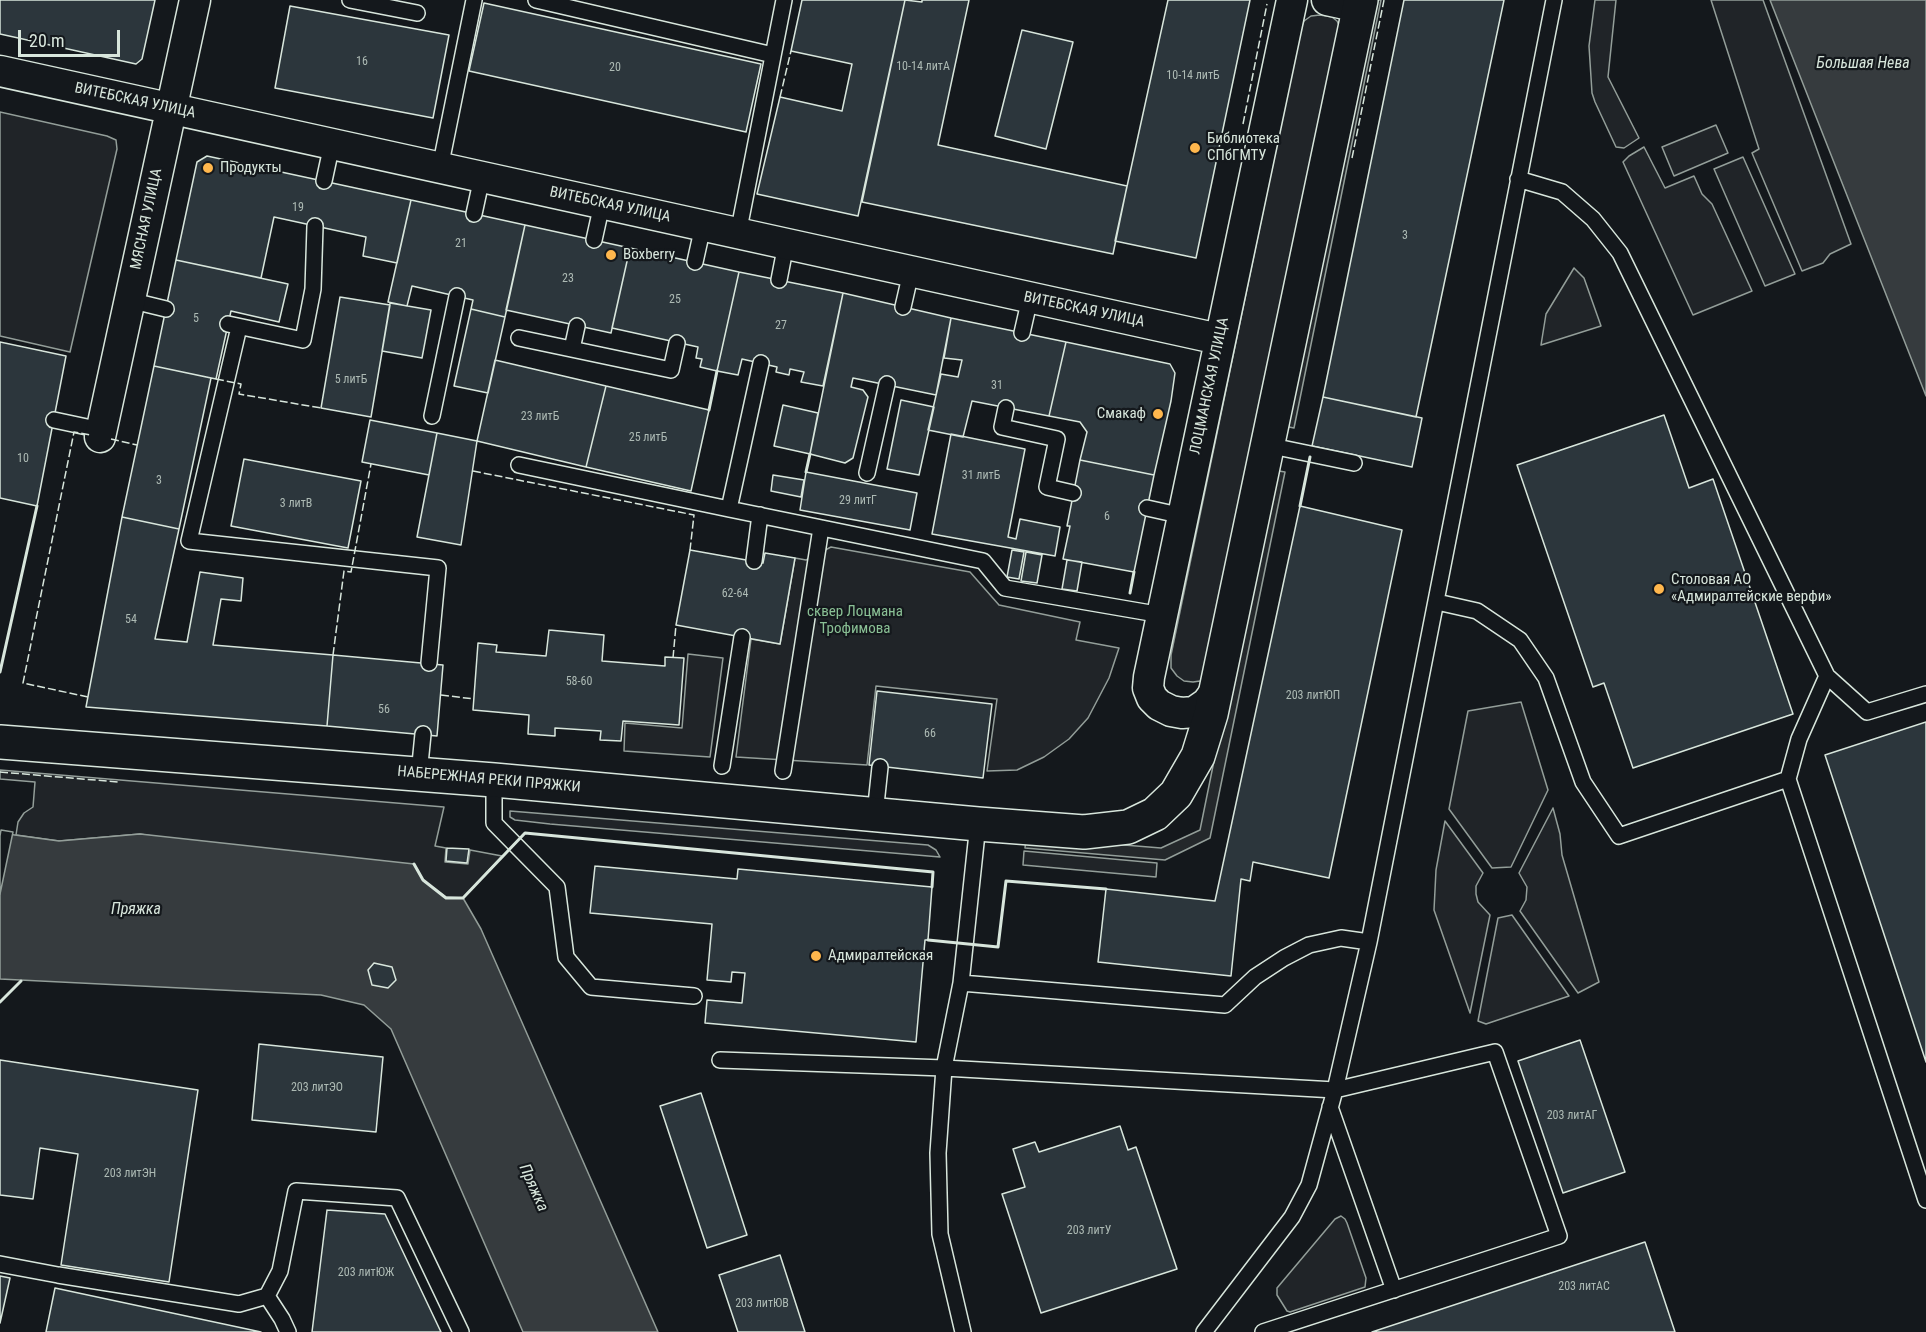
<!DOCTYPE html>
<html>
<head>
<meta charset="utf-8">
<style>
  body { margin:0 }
  #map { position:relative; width:1926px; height:1332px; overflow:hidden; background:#14181c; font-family:"Roboto Condensed",sans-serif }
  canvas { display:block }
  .scale { position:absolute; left:18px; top:30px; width:102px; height:27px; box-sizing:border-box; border:3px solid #d8e6dc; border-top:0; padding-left:8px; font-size:18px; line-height:21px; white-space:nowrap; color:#d8e6dc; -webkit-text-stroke:4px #14181c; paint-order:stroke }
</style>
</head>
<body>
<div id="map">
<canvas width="1926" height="1332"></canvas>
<div class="scale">20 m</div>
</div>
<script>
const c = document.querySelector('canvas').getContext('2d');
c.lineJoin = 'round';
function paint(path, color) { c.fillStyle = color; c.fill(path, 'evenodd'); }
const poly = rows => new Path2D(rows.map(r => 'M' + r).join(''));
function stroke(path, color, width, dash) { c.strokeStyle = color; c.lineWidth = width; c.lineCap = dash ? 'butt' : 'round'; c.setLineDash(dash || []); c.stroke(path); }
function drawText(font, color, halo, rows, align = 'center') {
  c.font = font + ' "Roboto Condensed",sans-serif'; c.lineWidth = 4.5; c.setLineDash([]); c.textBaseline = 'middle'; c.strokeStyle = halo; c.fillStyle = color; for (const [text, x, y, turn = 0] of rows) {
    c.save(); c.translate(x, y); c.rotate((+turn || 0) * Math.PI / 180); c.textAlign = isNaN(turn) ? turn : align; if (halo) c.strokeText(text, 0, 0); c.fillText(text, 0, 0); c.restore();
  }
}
const green = poly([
  [1595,0,1616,0,1608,77,1639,138,1624,148,1616,147,1595,102,1592,93,1589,46,1595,0],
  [1711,0,1763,0,1851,244,1830,254,1823,263,1802,271,1752,153,1759,149,1711,0],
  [1320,15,1332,17,1337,21,1340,27,1206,678,1200,681,1193,682,1184,681,1177,676,1171,668,1171,655,1301,28,1304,21,1311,16,1320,15],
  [0,112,107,136,116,140,117,149,70,352,0,336,0,112],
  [1716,125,1728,153,1674,176,1662,147,1716,125],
  [1644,147,1665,188,1694,176,1702,194,1712,204,1752,291,1693,315,1623,162,1629,156,1644,147],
  [1743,157,1795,274,1765,286,1714,169,1743,157],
  [1574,268,1584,278,1601,326,1541,345,1546,314,1574,268],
  [831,547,970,572,999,605,1080,622,1076,640,1119,648,1109,678,1088,718,1069,739,1044,757,1017,770,987,771,997,699,876,686,867,765,736,757,751,639,780,644,795,558,806,560,831,547],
  [688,654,723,658,710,757,624,751,625,723,682,728,688,654],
  [1521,702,1548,790,1511,867,1492,868,1449,809,1468,711,1521,702],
  [0,770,444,807,435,846,446,848,445,862,468,864,470,850,502,856,463,898,446,898,423,880,140,834,59,841,16,835,18,822,24,813,33,807,35,782,0,779,0,770],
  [1553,808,1560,834,1562,855,1599,982,1578,993,1520,911,1526,900,1527,887,1519,873,1553,808],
  [510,811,928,845,936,850,940,857,550,824,515,820,510,817,510,811],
  [1445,821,1483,873,1476,886,1476,894,1478,902,1490,915,1470,1013,1434,910,1436,870,1445,821],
  [1024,851,1157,863,1156,877,1023,865,1024,851],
  [1512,915,1569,996,1486,1024,1478,1021,1498,918,1512,915],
  [1341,1216,1345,1219,1347,1223,1366,1278,1365,1287,1290,1312,1287,1311,1277,1295,1277,1288,1335,1219,1341,1216]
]);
paint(green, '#202428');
stroke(green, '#939e99', 1.5);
const parking = poly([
  [1370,0,1381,0,1294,428,1284,426,1370,0],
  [1273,470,1285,472,1210,838,1165,860,1025,848,1026,837,1161,848,1200,830,1273,470]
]);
paint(parking, '#24282b');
stroke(parking, '#939e99', 1.5);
const water = poly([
  [1770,0,1926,0,1926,396,1770,0],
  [0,833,59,841,140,834,414,864,423,880,446,897,463,898,481,929,658,1332,523,1332,391,1029,364,1005,321,995,0,979,0,833]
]);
paint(water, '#363b3e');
stroke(water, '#939e99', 1.5);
const pier = poly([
  [1,830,13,832,0,894,0,836,1,830]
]);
paint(pier, '#14181c');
stroke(pier, '#939e99', 1.5);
const building = poly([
  [0,0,155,0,142,59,136,64,0,34,0,0],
  [802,0,905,0,858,216,757,194,780,97,842,111,852,64,791,51,802,0],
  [905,0,922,2,922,0,969,0,938,145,1127,186,1113,254,862,202,905,0],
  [1168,0,1250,0,1196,258,1115,241,1168,0],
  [1404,0,1504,0,1416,417,1323,397,1404,0],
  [484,3,761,64,746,132,469,71,484,3],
  [290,6,449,35,433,118,275,88,290,6],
  [1022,30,1073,42,1046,149,995,136,1022,30],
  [207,156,411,200,397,263,363,256,366,237,274,217,261,278,176,260,197,162,207,156],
  [411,200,525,225,505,317,471,309,473,300,412,286,407,306,388,302,411,200],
  [525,225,630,248,611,333,506,310,525,225],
  [630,248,739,272,717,371,700,367,702,359,696,358,698,347,612,328,630,248],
  [176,260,288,284,279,322,231,311,216,379,154,366,176,260],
  [739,272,843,293,823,386,801,382,804,372,790,369,789,375,776,372,777,367,742,359,738,375,717,371,739,272],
  [843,293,951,318,936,395,853,378,851,387,863,390,868,397,853,458,845,463,810,454,843,293],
  [340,297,390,305,371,417,321,408,340,297],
  [390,303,431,310,422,358,382,351,390,303],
  [471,309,505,317,488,393,454,386,471,309],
  [951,318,1066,342,1049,416,972,401,963,437,928,430,941,374,958,377,962,360,944,358,951,318],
  [0,342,66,356,37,506,0,498,0,342],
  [1066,342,1170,364,1175,373,1171,401,1154,475,1080,460,1087,432,1080,422,1049,416,1066,342],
  [495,360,606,386,586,467,477,441,495,360],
  [154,366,211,378,179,529,122,517,154,366],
  [606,386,709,410,691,491,586,467,606,386],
  [1323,397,1422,418,1412,467,1312,446,1323,397],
  [901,400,934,407,919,475,887,469,901,400],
  [783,405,818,413,810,454,774,446,783,405],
  [1664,415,1689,488,1713,479,1793,714,1633,768,1604,683,1593,687,1517,465,1664,415],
  [370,420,437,433,429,475,362,462,370,420],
  [437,433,477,441,461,545,417,537,437,433],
  [951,434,1025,449,1008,537,1016,539,1020,519,1060,527,1055,556,932,534,951,434],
  [244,459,361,481,348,548,231,526,244,459],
  [1080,460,1154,475,1134,572,1063,559,1070,526,1067,526,1080,460],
  [806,472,917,493,910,530,800,510,806,472],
  [773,475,804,480,801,497,771,491,773,475],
  [1300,506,1402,530,1329,878,1253,862,1250,881,1241,879,1231,976,1098,962,1106,889,1215,901,1300,506],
  [122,517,179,529,155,639,187,642,200,572,243,578,241,601,221,599,213,645,333,655,327,726,86,707,122,517],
  [690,550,763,563,765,553,795,558,780,644,676,625,690,550],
  [1012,550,1024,552,1019,579,1007,577,1012,550],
  [1026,552,1042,555,1037,583,1021,581,1026,552],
  [1067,560,1082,562,1077,591,1062,589,1067,560],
  [549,630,604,635,602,661,665,666,665,657,684,658,679,725,623,721,621,741,600,740,601,731,555,728,555,736,528,734,529,715,473,710,478,643,497,645,496,652,546,656,549,630],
  [333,655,443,665,437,736,327,726,333,655],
  [877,691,992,704,983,778,869,765,877,691],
  [1926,722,1926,1062,1825,755,1926,722],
  [447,848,469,849,467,863,446,861,447,848],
  [595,866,737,879,738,869,932,887,928,940,925,940,916,1042,705,1023,707,1000,742,1003,745,973,732,972,731,982,707,980,712,924,590,913,595,866],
  [374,963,392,967,396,980,388,988,372,985,368,970,374,963],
  [1580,1040,1625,1172,1563,1193,1518,1061,1580,1040],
  [259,1044,383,1057,376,1132,252,1120,259,1044],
  [0,1060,198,1090,169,1282,61,1265,78,1154,40,1148,33,1199,0,1195,0,1060],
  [701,1093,747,1235,707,1248,660,1106,701,1093],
  [1120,1126,1128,1150,1136,1147,1177,1269,1041,1313,1002,1194,1025,1187,1013,1149,1035,1142,1039,1152,1120,1126],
  [327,1210,385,1214,441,1332,312,1332,327,1210],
  [1645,1242,1675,1332,1372,1332,1645,1242],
  [780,1255,805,1332,738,1332,719,1275,780,1255],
  [0,1276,10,1278,0,1323,0,1276],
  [55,1288,261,1332,46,1332,55,1288]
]);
paint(building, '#2c363c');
stroke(building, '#d8e6dc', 1.5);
const service = poly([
  [350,0,417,13],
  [536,0,773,55],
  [440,168,474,0],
  [1518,179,1562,192,1593,219,1620,253,1827,676,1867,712,1926,694],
  [324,181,332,144],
  [474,214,482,177],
  [738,234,784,0],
  [594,240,602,204],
  [695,262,703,226],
  [779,280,786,244],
  [129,300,166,309],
  [903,307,911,272],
  [228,324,303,340,313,289,315,226],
  [239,327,189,541,438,568,429,663],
  [1022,333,1030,298],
  [519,338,671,370,677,343],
  [572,349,577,326],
  [761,363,729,509,983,561,1005,588,1162,615],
  [1006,408,1002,427,1057,439,1047,487,1073,493],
  [432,416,457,296],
  [54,420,101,430],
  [1267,445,1354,463],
  [519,465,729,509],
  [867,473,887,384],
  [1147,508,1183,516],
  [754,561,760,515],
  [1437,602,1477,611,1520,640,1546,678,1583,782,1619,836,1788,779,1926,1200],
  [722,766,742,637],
  [783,771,821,528],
  [419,774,423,734],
  [1788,779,1799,739,1827,676],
  [494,780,494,823,557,887,566,957,591,987,694,996],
  [875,814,880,767],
  [961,983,1225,1005,1255,977,1284,958,1309,945,1341,938,1369,942],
  [720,1060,944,1068,1335,1090,1495,1052,1559,1236,1263,1332],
  [1330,1107,1394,1290],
  [0,1264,58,1275,239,1304,267,1296,280,1271,296,1191,397,1198,461,1332],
  [267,1296,282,1319,288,1332],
  [963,1332,940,1234,938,1153,944,1068,961,983,978,824],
  [1204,1332,1292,1217,1309,1185,1335,1090,1369,942,1554,0]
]);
const minor = poly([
  [1327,0,1359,7],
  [0,71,1219,339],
  [100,437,195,0],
  [1215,692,1207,703,1194,712,1182,713,1171,711,1159,705,1152,698,1148,688,1149,677,1292,0]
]);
const secondary = poly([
  [0,742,494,780,978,824,1084,832,1128,827,1155,814,1176,794,1198,756,1211,714,1361,0]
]);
stroke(service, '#d8e6dc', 18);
stroke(minor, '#d8e6dc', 33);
stroke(secondary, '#d8e6dc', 36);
stroke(service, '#14181c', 15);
stroke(minor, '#14181c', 30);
stroke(secondary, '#14181c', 33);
stroke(poly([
  [780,97,791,51],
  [1243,124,1267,4],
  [1352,158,1384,0],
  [216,379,241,384,239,394,321,408],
  [111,439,137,445],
  [473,471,694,515,690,550],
  [333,655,344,571,351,572,371,464],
  [673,658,676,625],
  [441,695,474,699],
  [88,697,23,683,74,432,90,435],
  [0,772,118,782]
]), '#d8e6dc', 1.5, [8, 3]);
stroke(poly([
  [709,410,717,371],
  [806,472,810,454],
  [1300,506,1310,457],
  [1130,593,1134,572],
  [0,672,37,506],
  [414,864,423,880,446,898,463,898,525,833,933,872,932,887],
  [928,940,998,947,1006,881,1106,889],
  [0,1002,21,981]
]), '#d8e6dc', 3);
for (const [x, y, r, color] of [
  [1195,148,6,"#ffb74d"],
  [208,168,6,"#ffb74d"],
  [611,255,6,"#ffb74d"],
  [1158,414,6,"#ffb74d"],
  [1659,589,6,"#ffb74d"],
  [816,956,6,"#ffb74d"]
]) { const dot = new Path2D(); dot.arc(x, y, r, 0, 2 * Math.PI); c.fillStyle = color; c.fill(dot); stroke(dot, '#14181c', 2); }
drawText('12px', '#adbab4', null, [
  ["16",362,62],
  ["10-14 литА",923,67],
  ["20",615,68],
  ["10-14 литБ",1193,76],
  ["19",298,208],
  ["3",1405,236],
  ["21",461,244],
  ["23",568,279],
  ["25",675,300],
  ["5",196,319],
  ["27",781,326],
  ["5 литБ",351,380],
  ["31",997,386],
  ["23 литБ",540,417],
  ["25 литБ",648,438],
  ["10",23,459],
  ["31 литБ",981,476],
  ["3",159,481],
  ["29 литГ",858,501],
  ["3 литВ",296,504],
  ["6",1107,517],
  ["62-64",735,594],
  ["54",131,620],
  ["58-60",579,682],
  ["203 литЮП",1313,696],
  ["56",384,710],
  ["66",930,734],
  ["203 литЭО",317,1088],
  ["203 литАГ",1572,1116],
  ["203 литЭН",130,1174],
  ["203 литУ",1089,1231],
  ["203 литЮЖ",366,1273],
  ["203 литАС",1584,1287],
  ["203 литЮВ",762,1304]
]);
drawText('15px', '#d8e6dc', '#14181c', [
  ["ВИТЕБСКАЯ УЛИЦА",135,101,12],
  ["ВИТЕБСКАЯ УЛИЦА",610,205,12],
  ["МЯСНАЯ УЛИЦА",147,219,-78],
  ["ВИТЕБСКАЯ УЛИЦА",1084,310,12],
  ["ЛОЦМАНСКАЯ УЛИЦА",1210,386,-78],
  ["НАБЕРЕЖНАЯ РЕКИ ПРЯЖКИ",489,780,5]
]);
drawText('15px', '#d8e6dc', '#14181c', [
  ["Библиотека",1207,139],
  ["СПбГМТУ",1207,156],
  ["Продукты",220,168],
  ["Boxberry",623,255],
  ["Смакаф",1146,414,"right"],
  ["Столовая АО",1671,580],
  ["«Адмиралтейские верфи»",1671,597],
  ["Адмиралтейская",828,956]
], 'left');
drawText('15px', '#8ac095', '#14181c', [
  ["сквер Лоцмана",855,612],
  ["Трофимова",855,629]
]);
drawText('italic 16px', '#d8e6dc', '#14181c', [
  ["Большая Нева",1863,64],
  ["Пряжка",136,910],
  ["Пряжка",533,1188,66]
]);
</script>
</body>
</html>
